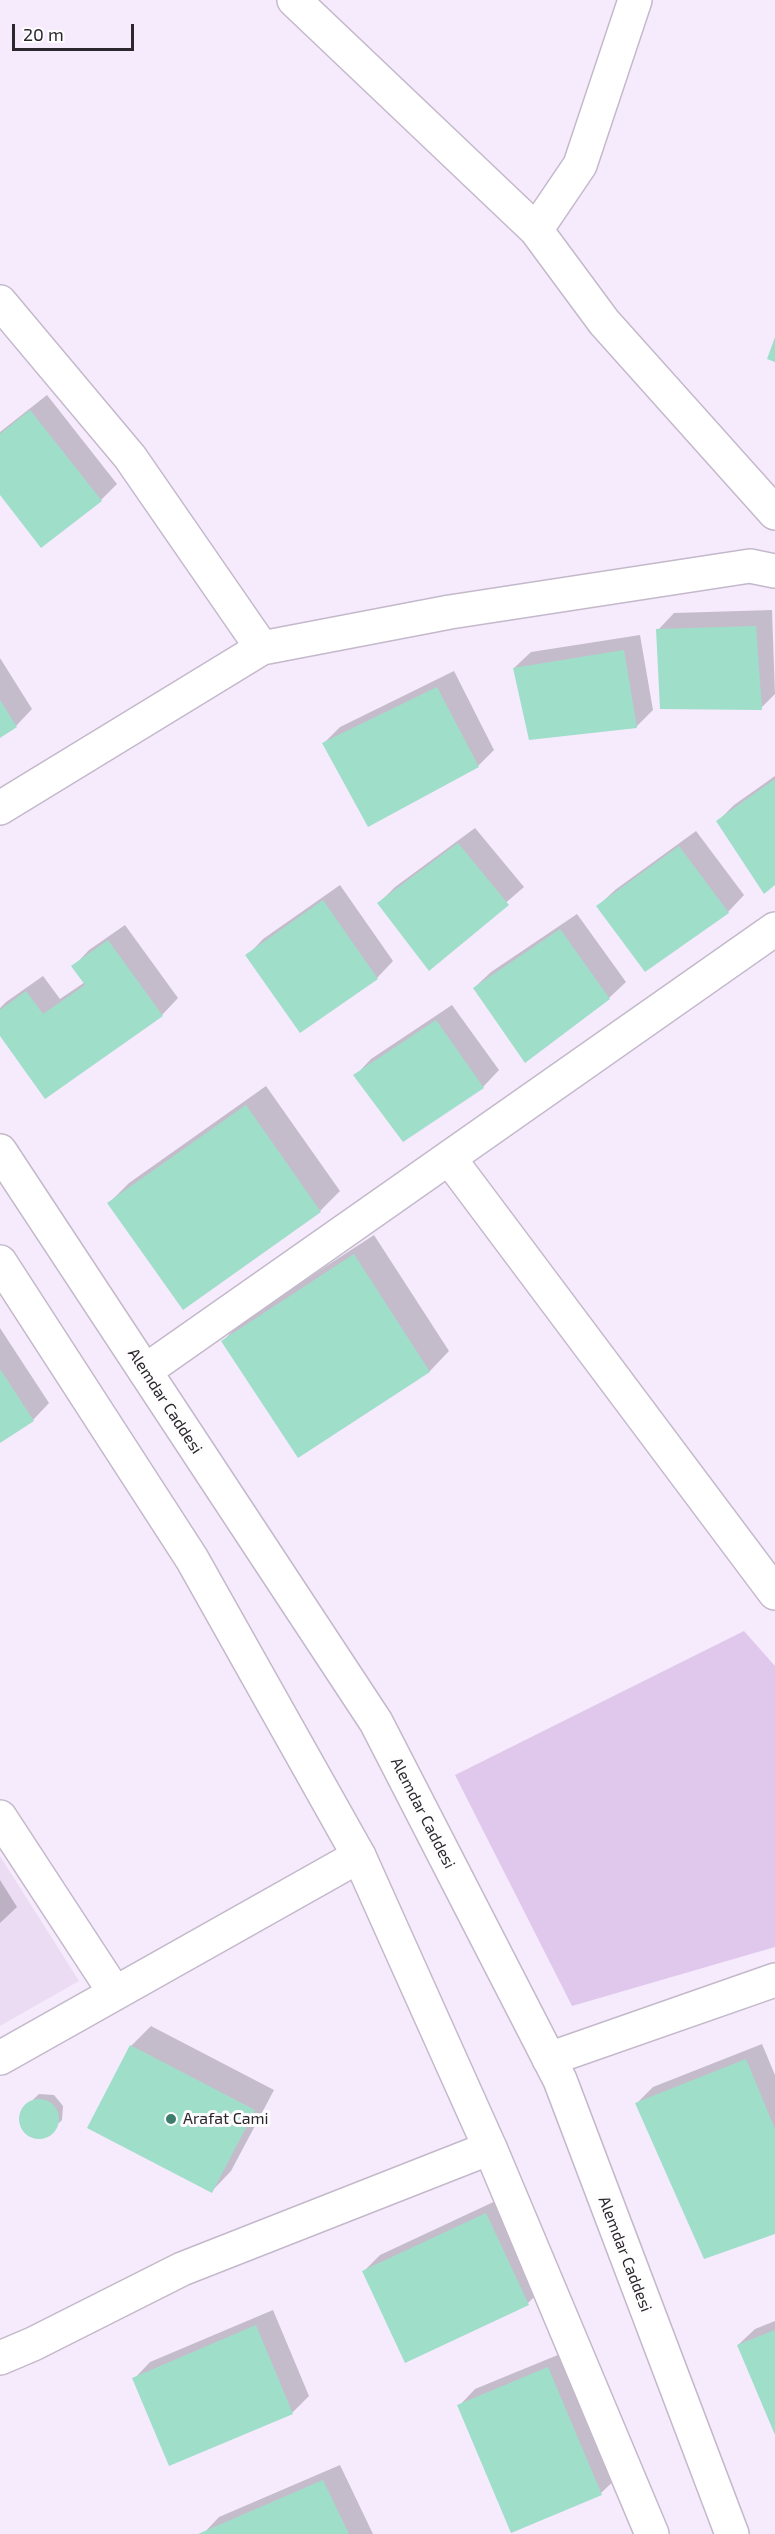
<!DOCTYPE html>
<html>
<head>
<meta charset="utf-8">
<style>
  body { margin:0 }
  #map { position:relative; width:775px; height:2534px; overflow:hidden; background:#f6ebfd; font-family:"Exo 2",sans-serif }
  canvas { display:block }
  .scale { position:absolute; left:12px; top:24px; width:122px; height:27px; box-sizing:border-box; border:3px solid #2c272e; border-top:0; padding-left:8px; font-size:18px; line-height:21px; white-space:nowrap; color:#2c272e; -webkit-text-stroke:4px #fdfdfd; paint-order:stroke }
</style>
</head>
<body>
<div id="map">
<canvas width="775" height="2534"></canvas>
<div class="scale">20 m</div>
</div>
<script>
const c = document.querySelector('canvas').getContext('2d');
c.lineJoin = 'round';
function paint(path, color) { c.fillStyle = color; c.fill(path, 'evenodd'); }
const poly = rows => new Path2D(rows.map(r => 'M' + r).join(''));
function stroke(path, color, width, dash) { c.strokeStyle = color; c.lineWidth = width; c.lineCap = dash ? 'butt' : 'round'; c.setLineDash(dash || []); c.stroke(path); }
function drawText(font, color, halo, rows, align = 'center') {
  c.font = font + ' "Exo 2",sans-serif'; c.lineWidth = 6; c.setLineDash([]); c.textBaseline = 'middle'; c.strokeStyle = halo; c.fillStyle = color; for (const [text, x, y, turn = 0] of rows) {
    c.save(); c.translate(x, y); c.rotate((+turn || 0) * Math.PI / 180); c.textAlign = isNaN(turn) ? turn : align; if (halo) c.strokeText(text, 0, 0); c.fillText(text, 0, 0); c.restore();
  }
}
paint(poly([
  [0,1856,79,1981,0,2026]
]), '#ebdcf4');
paint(poly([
  [744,1631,775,1666,775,1947,572,2006,455,1775]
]), '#dfc8ec');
paint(poly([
  [47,395,117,484,101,500,0,493,0,432],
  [772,610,775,694,761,708,658,630,674,613],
  [640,635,653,710,636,727,514,668,531,652],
  [0,658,32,709,16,726,0,736],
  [454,671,494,750,478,766,324,743,340,727],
  [775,776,775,884,718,821,734,805],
  [475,828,524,887,429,969,379,903,395,887],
  [696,831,744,895,728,912,598,906,615,890],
  [340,885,393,961,377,978,300,1031,247,956,263,939],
  [577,914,626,982,609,998,474,988,491,972],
  [125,925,178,998,162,1015,0,1033,0,1008,6,1002,43,976,60,999,85,982,73,967,89,950],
  [452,1005,499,1070,483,1087,355,1076,371,1059],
  [266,1086,340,1191,320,1211,109,1203,129,1183],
  [374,1235,449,1351,430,1371,298,1456,223,1341,242,1321],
  [0,1328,49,1403,33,1420,0,1441],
  [0,1880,17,1907,0,1923],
  [151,2026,274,2090,231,2171,212,2191,131,2046],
  [762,2044,775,2075,775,2232,637,2103,653,2087],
  [39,2094,54,2095,63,2106,62,2120,45,2136,26,2133,21,2125,22,2110],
  [502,2198,544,2287,528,2303,364,2271,380,2255],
  [273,2310,309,2396,293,2412,169,2464,134,2379,150,2362],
  [775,2321,775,2431,738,2345,755,2329],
  [565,2352,618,2477,601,2493,512,2531,459,2406,475,2389],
  [340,2465,373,2534,203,2534,219,2517]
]), '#0003');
paint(poly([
  [775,337,775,362,767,359],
  [30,410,102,501,41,548,0,495,0,434],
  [756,626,762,710,660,709,656,629],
  [624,650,637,728,529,740,513,668],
  [437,687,479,767,368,827,322,743],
  [0,700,17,727,0,738],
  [775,779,775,885,764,894,716,821],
  [458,843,509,905,429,971,377,903],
  [679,846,729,913,645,972,596,906],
  [323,900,378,979,300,1033,245,955],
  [560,929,610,999,525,1063,473,988],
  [108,940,163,1016,45,1099,0,1036,0,1010,26,991,43,1014,85,985,71,966],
  [436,1020,484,1088,403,1142,353,1075],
  [246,1105,321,1212,183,1310,107,1203],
  [354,1254,430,1372,298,1458,221,1341],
  [0,1369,34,1421,0,1443],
  [130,2045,255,2110,212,2193,87,2128],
  [746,2059,775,2129,775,2234,704,2259,635,2103],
  '19 2119a20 20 0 1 1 40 0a20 20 0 1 1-40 0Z',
  [486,2213,529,2305,405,2363,362,2271],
  [256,2325,293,2414,169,2466,132,2378],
  [775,2330,775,2435,737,2345],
  [548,2367,602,2495,511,2533,457,2405],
  [323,2480,349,2534,198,2534]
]), '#9fdec9');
const minor = poly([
  [294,0,536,230,604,322,775,513],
  [536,230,580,165,635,0],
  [0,302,130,457,262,648],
  [0,808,262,648,450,612,750,566,775,571],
  [449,1158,775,1593],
  [145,1371,775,929],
  [0,1817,115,1993],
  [0,2058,359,1856],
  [549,2059,775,1980],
  [0,2358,33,2344,182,2269,490,2148]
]);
const secondary = poly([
  [0,1151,376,1722,560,2080,732,2534],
  [0,1262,192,1559,359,1856,490,2148,652,2534]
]);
stroke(minor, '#c4b9cb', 36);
stroke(secondary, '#c4b9cb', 36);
stroke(minor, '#fff', 33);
stroke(secondary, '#fff', 33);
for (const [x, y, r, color] of [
  [171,2119,6,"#3e7d6b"]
]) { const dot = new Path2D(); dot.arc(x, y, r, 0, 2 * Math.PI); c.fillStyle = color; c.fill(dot); stroke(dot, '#fdfdfd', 2); }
drawText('16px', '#2c272e', '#fdfdfd', [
  ["Alemdar Caddesi",165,1401,57],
  ["Alemdar Caddesi",423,1813,63],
  ["Alemdar Caddesi",625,2254,69]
]);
drawText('16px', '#2c272e', '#fdfdfd', [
  ["Arafat Cami",183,2119]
], 'left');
</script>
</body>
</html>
